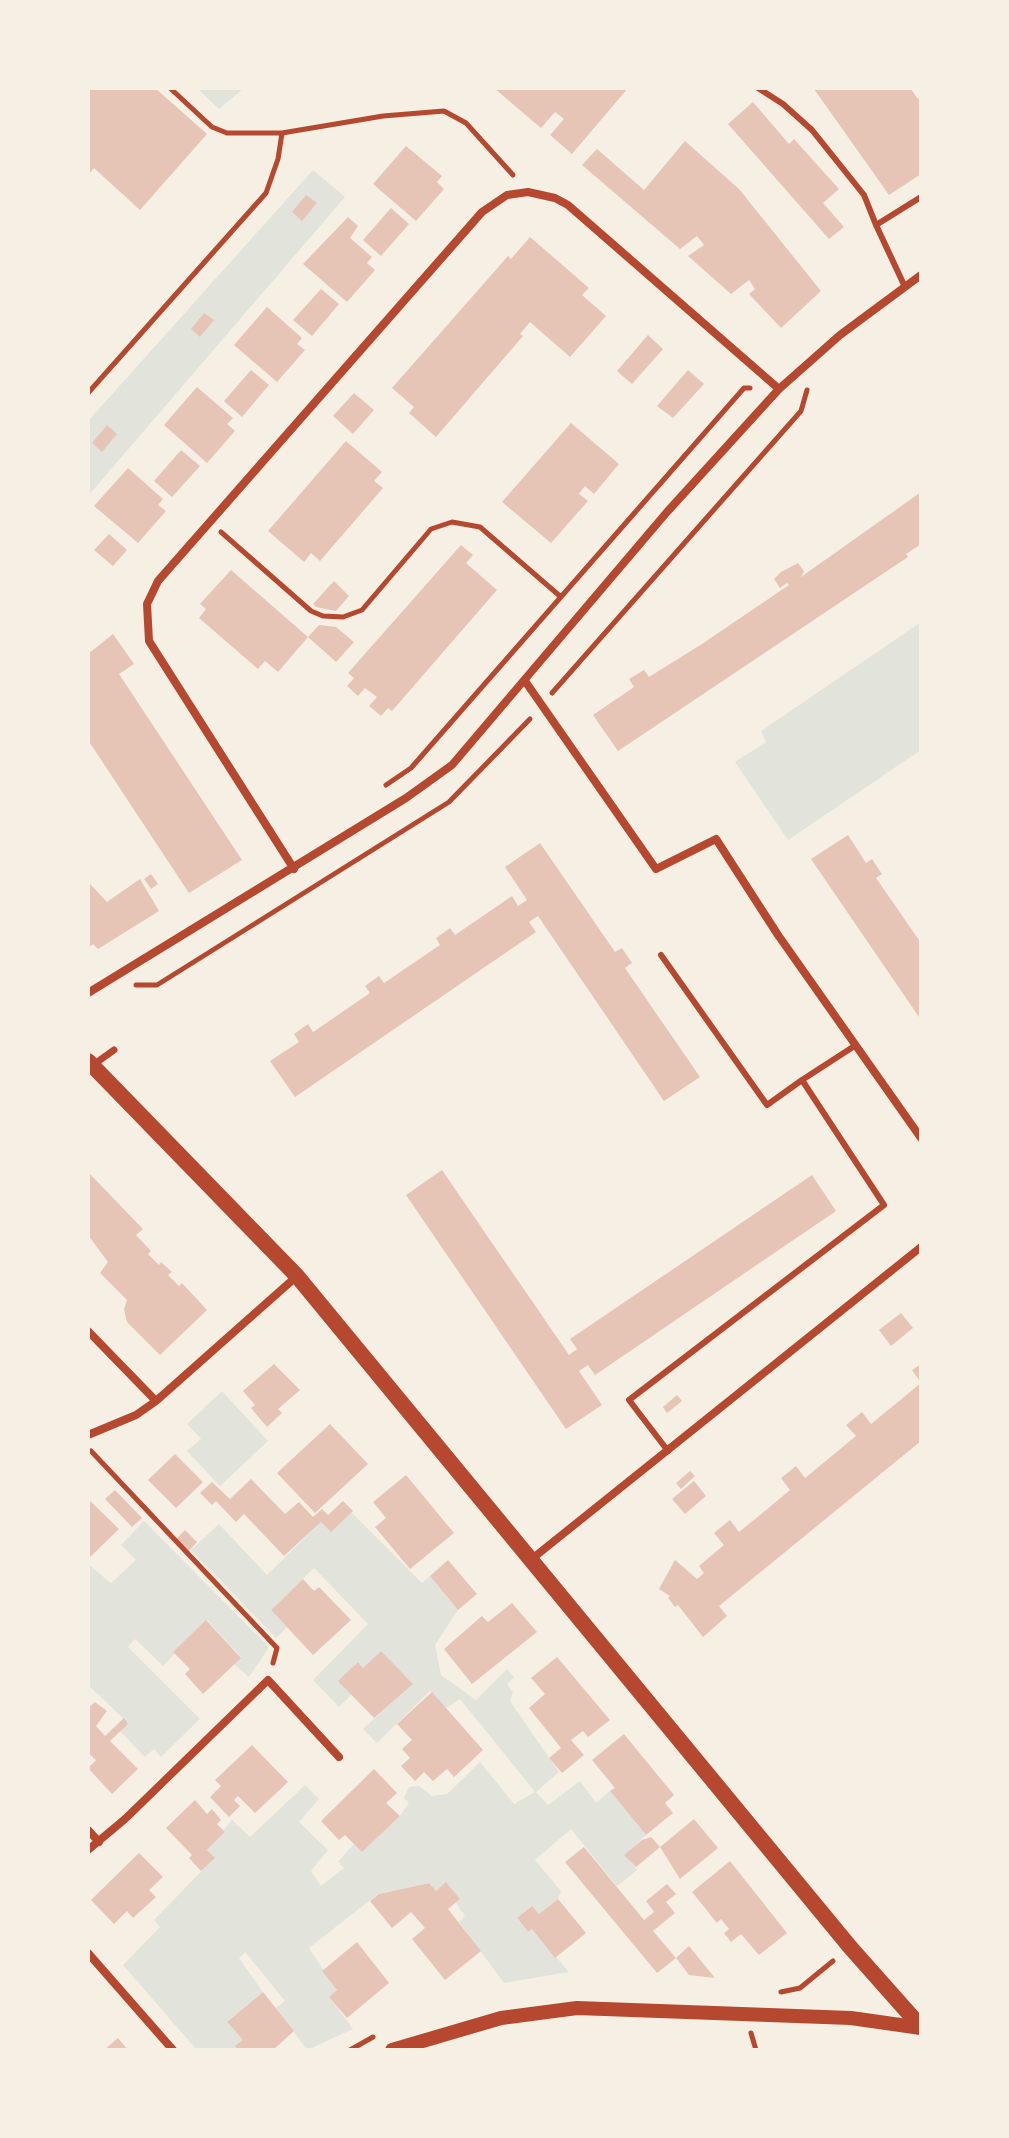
<!DOCTYPE html>
<html>
<head>
<meta charset="utf-8">
<style>
  body { margin:0 }
  #map { position:relative; width:1009px; height:2138px; overflow:hidden; background:#f6efe4; font-family:"DM Sans",sans-serif }
  canvas { display:block }
  .frame { position:absolute; inset:0; border:90px solid #f6efe4; pointer-events:none }
</style>
</head>
<body>
<div id="map">
<canvas width="1009" height="2138"></canvas>
<div class="frame"></div>
</div>
<script>
const c = document.querySelector('canvas').getContext('2d');
c.lineJoin = 'round';
function paint(path, color) { c.fillStyle = color; c.fill(path, 'evenodd'); }
const poly = rows => new Path2D(rows.map(r => 'M' + r).join(''));
function stroke(path, color, width, dash) { c.strokeStyle = color; c.lineWidth = width; c.lineCap = dash ? 'butt' : 'round'; c.setLineDash(dash || []); c.stroke(path); }
paint(poly([
  [197,88,244,88,219,109],
  [313,170,345,197,88,496,88,421],
  [921,622,921,750,788,840,735,762,766,742,761,731],
  [222,1391,268,1441,220,1486,187,1451,201,1439,187,1424],
  [351,1512,422,1583,430,1576,458,1610,435,1645,441,1675,476,1700,507,1669,514,1677,507,1684,513,1692,510,1701,559,1772,536,1792,548,1805,580,1781,596,1803,610,1791,646,1835,625,1855,637,1870,617,1886,571,1829,535,1860,561,1891,558,1899,539,1914,532,1906,517,1919,528,1932,532,1929,569,1972,504,1983,459,1922,465,1916,456,1903,460,1899,446,1883,436,1891,429,1883,378,1894,309,1948,337,1990,329,1997,353,2029,307,2050,276,2008,285,2001,245,1952,239,1958,263,1992,227,2022,243,2040,238,2050,197,2050,123,1965,160,1927,154,1920,214,1858,207,1850,232,1820,250,1837,305,1785,319,1799,299,1822,328,1850,311,1871,321,1886,344,1868,338,1862,354,1844,362,1852,400,1816,409,1803,404,1798,409,1787,419,1786,432,1796,447,1794,480,1762,514,1804,535,1792,460,1699,446,1708,430,1691,377,1743,363,1729,412,1684,381,1651,363,1668,358,1663,351,1695,339,1707,313,1680,368,1624,314,1568,271,1610,287,1627,276,1638,191,1550,219,1524,267,1575,321,1522],
  [144,1521,269,1647,249,1677,234,1664,241,1657,207,1620,163,1666,135,1639,128,1647,200,1719,161,1757,154,1749,145,1757,120,1731,128,1723,88,1685,88,1564,111,1583,136,1560,121,1545]
]), '#e2e4dc');
paint(poly([
  [88,88,155,88,207,134,140,210,94,168,88,175],
  [494,88,628,88,572,154,550,135,564,119,559,115,555,112,541,128],
  [910,88,918,99,921,97,921,174,889,195,814,89],
  [753,102,789,144,794,139,839,189,823,203,844,227,829,239,728,124],
  [685,141,739,189,821,291,781,328,749,294,755,289,749,280,731,294,688,256,704,245,697,236,680,249,582,165,597,149,644,190],
  [406,146,442,176,437,182,444,189,416,221,373,184],
  [306,195,317,203,302,221,292,212],
  [391,208,409,224,381,256,363,240],
  [348,217,358,226,350,238,372,257,367,263,375,270,347,302,303,264],
  [530,237,589,288,582,295,606,316,570,357,530,322,520,334,523,336,436,437,409,413,414,407,392,388,508,256,511,259],
  [321,289,339,304,312,336,293,320],
  [267,307,302,338,297,344,305,350,277,382,234,345],
  [204,313,214,320,200,337,191,329],
  [648,335,663,349,632,384,617,371],
  [251,370,269,385,242,417,224,401],
  [688,370,704,384,673,418,657,406],
  [197,387,233,418,227,424,235,431,207,463,164,425],
  [354,393,374,410,353,434,333,416],
  [571,423,619,464,594,494,585,486,579,494,588,501,551,543,502,502],
  [107,425,117,434,102,452,92,443],
  [346,441,382,472,374,481,383,488,320,561,311,553,304,562,268,531],
  [181,450,200,466,172,497,154,481],
  [128,468,163,499,158,505,166,511,138,543,94,506],
  [921,492,921,544,906,554,908,557,618,751,593,715,634,687,629,679,644,670,649,677,702,644,789,585,787,583,780,588,774,579,781,572,798,563,804,571,801,577],
  [109,534,127,550,113,566,94,550],
  [461,545,473,555,466,563,497,590,392,711,388,708,381,716,369,706,377,697,365,688,358,696,347,686,354,678,348,673],
  [231,570,308,637,278,672,265,661,258,669,199,618,206,609,200,604],
  [334,581,349,596,336,611,316,607,313,604],
  [319,625,336,627,354,642,336,662,308,637],
  [113,634,134,664,119,674,242,860,189,893,88,740,88,654],
  [848,835,866,863,872,859,882,874,876,878,921,943,921,1020,811,859],
  [540,843,615,952,622,948,632,963,625,968,700,1077,664,1101,538,916,529,922,536,932,295,1097,270,1061,299,1042,294,1034,308,1024,313,1032,370,993,365,986,379,976,384,983,440,945,436,938,450,928,455,935,512,896,518,906,527,900,505,867],
  [151,874,158,884,151,889,144,879],
  [140,879,159,911,98,949,93,944,88,948,88,882,107,902],
  [442,1170,569,1355,577,1349,570,1339,812,1175,836,1211,595,1375,588,1365,579,1371,602,1405,566,1429,406,1195],
  [88,1172,143,1229,136,1235,151,1251,148,1254,159,1265,161,1262,172,1272,168,1275,179,1286,182,1283,207,1310,160,1355,127,1322,124,1309,127,1300,100,1273,108,1262,88,1235],
  [901,1313,913,1328,891,1346,879,1330],
  [274,1364,300,1390,278,1409,282,1413,267,1427,251,1408,255,1405,243,1391],
  [921,1364,921,1441,719,1606,727,1616,703,1637,678,1605,675,1607,668,1598,670,1596,659,1589,675,1560,697,1579,704,1573,699,1566,724,1545,714,1533,730,1520,739,1532,765,1511,790,1490,781,1478,796,1466,805,1478,856,1436,846,1425,862,1412,871,1424,921,1383,912,1370],
  [677,1395,682,1401,667,1413,663,1407],
  [330,1424,368,1464,315,1513,277,1473],
  [175,1454,203,1482,176,1508,148,1480],
  [690,1471,695,1476,681,1489,676,1483],
  [406,1475,454,1533,410,1569,375,1527,386,1518,373,1502],
  [251,1479,285,1514,299,1502,313,1517,322,1509,328,1515,343,1501,353,1511,331,1532,321,1522,284,1556,244,1514,236,1522,216,1501,212,1505,200,1493,212,1482,230,1499],
  [694,1481,706,1496,685,1514,672,1499],
  [115,1490,142,1518,132,1527,105,1499],
  [88,1499,119,1529,88,1559],
  [185,1530,197,1542,189,1551,176,1539],
  [448,1560,477,1594,458,1610,430,1576],
  [303,1579,314,1591,319,1587,351,1620,313,1655,271,1610],
  [512,1603,537,1632,472,1684,444,1649,482,1616,488,1622],
  [206,1620,241,1658,203,1694,185,1674,190,1669,173,1652],
  [381,1651,413,1684,374,1718,338,1681,358,1662,363,1668],
  [557,1657,610,1720,588,1737,583,1731,571,1740,584,1755,562,1773,549,1758,561,1748,529,1708,545,1694,531,1678],
  [432,1692,483,1750,454,1777,447,1769,433,1781,424,1772,415,1781,401,1766,410,1758,402,1749,412,1740,397,1724],
  [95,1702,107,1711,96,1726,105,1736,124,1718,128,1724,110,1741,138,1769,112,1794,88,1768,96,1760,88,1753,88,1708],
  [624,1734,674,1795,665,1803,673,1813,646,1835,610,1791,615,1788,592,1760],
  [252,1745,288,1782,255,1813,238,1796,234,1800,240,1806,229,1817,210,1797,221,1786,215,1780],
  [374,1769,397,1793,386,1803,400,1816,362,1852,345,1835,339,1840,321,1821],
  [195,1800,207,1814,212,1809,221,1820,217,1824,225,1832,207,1850,215,1858,201,1871,189,1858,192,1855,166,1828],
  [694,1819,718,1848,680,1879,660,1847,636,1867,624,1855,642,1840,651,1837,660,1847],
  [584,1847,644,1920,654,1912,646,1901,667,1884,676,1894,666,1902,675,1913,653,1931,676,1958,689,1946,715,1978,689,1975,676,1958,657,1973,565,1862],
  [139,1853,163,1877,149,1890,156,1897,133,1918,127,1911,114,1924,91,1900],
  [730,1861,787,1933,759,1955,741,1934,731,1942,724,1933,729,1929,721,1919,717,1923,692,1892],
  [446,1882,460,1899,448,1909,481,1951,445,1980,412,1939,425,1928,411,1912,392,1928,370,1901,379,1894,429,1883,436,1891],
  [558,1899,586,1933,555,1958,532,1929,528,1932,517,1918,532,1906,539,1914],
  [357,1942,389,1983,347,2018,329,1997,337,1990,322,1971],
  [263,1992,294,2031,273,2050,238,2050,235,2046,243,2040,227,2022],
  [118,2038,128,2050,104,2050]
]), '#e6c5b7');
stroke(poly([
  [170,88,212,127,227,133,282,133,383,116,444,111,466,123,513,175],
  [88,393,266,193,278,159,282,133],
  [221,532,311,611,323,616,343,617,362,610,431,529,452,522,480,527,561,597],
  [552,693,801,411,807,390],
  [386,785,411,768,744,388,750,388],
  [136,985,157,985,449,802,530,719],
  [91,1451,277,1648,273,1663],
  [781,1992,800,1988,833,1961],
  [751,2033,756,2050],
  [350,2050,373,2037]
]), '#b5482f', 5);
stroke(poly([
  [758,88,783,104,812,130,864,195,876,225,921,197],
  [876,225,905,287],
  [661,955,767,1105,802,1080],
  [668,1451,629,1400,884,1205,802,1080,856,1045]
]), '#b5482f', 6);
stroke(poly([
  [93,1065,114,1050]
]), '#b5482f', 7);
stroke(poly([
  [525,681,656,869,716,839,778,935,921,1138],
  [294,869,149,641,147,604,158,581,482,212,507,195,528,192,555,198,568,205,779,389],
  [88,993,406,798,452,765,667,512,779,389,840,335,921,275],
  [88,1331,156,1401],
  [88,1435,136,1415,156,1401,297,1276],
  [533,1558,921,1247],
  [88,1830,99,1842],
  [88,1850,125,1819,268,1680,339,1757],
  [88,1953,173,2050]
]), '#b5482f', 8);
stroke(poly([
  [392,2050,501,2018,577,2008,851,2018,921,2028]
]), '#b5482f', 14);
stroke(poly([
  [88,1061,297,1276,850,1947,921,2027]
]), '#b5482f', 16);
</script>
</body>
</html>
